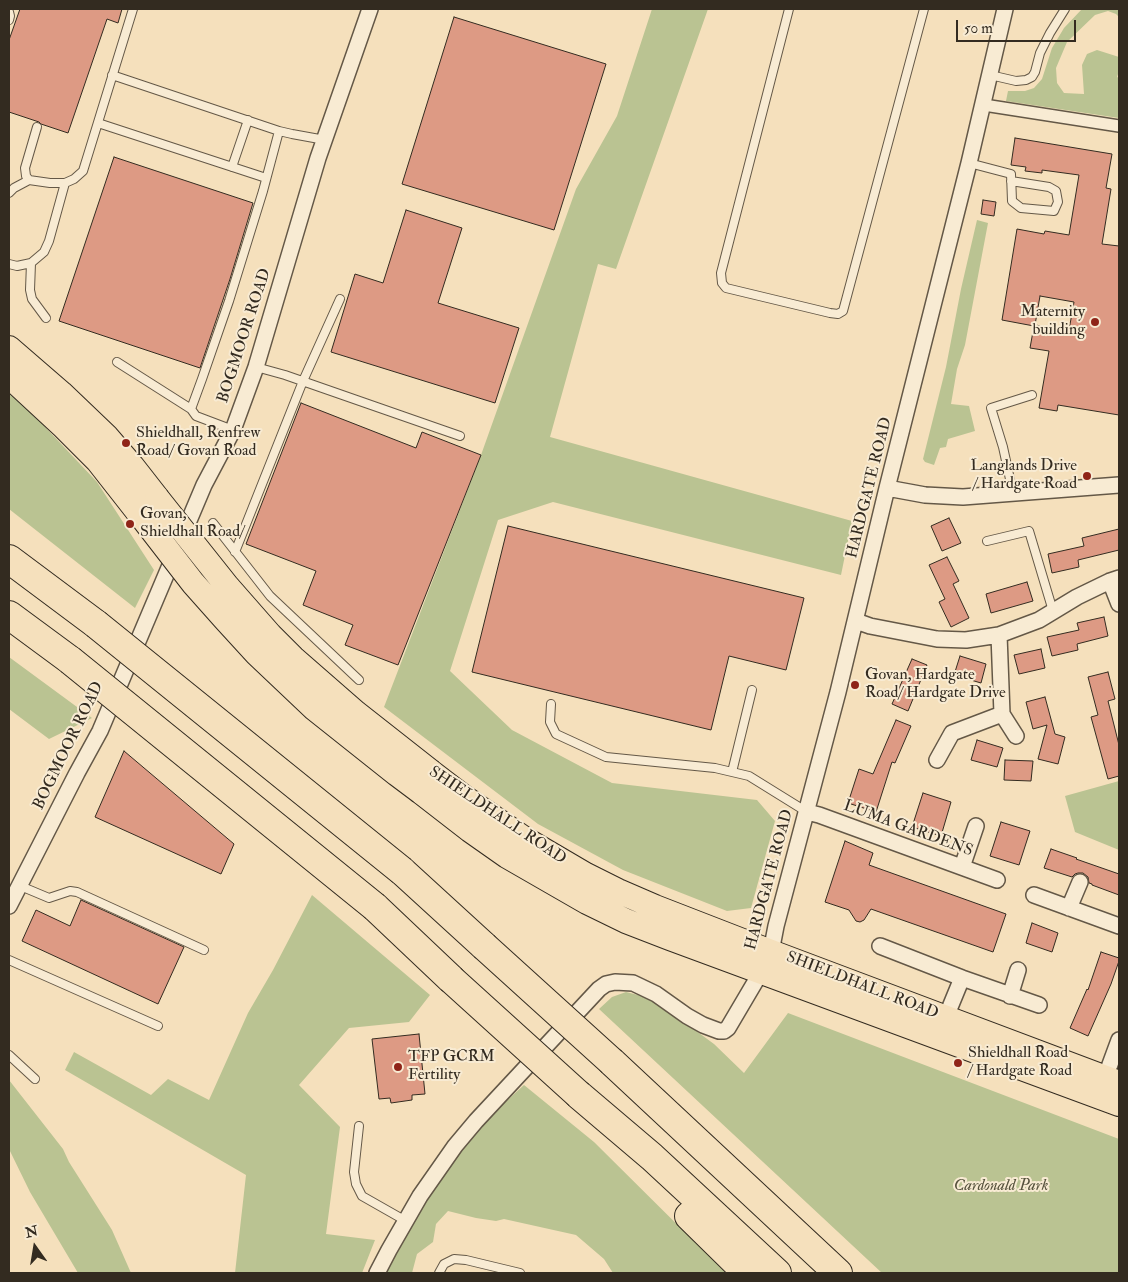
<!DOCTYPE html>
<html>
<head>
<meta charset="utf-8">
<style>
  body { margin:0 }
  #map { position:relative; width:1128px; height:1282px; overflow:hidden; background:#f5e0bc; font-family:"IM FELL Double Pica",serif }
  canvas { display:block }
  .frame { position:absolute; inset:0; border:10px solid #332b20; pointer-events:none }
  .north { position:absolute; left:10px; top:1222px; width:50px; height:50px; -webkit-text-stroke:4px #f8ebd3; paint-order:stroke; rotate:347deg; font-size:14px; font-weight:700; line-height:20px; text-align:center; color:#332b20 }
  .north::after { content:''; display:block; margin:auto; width:18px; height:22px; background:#332b20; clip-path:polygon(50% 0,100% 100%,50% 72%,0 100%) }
  .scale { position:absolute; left:956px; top:20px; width:120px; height:22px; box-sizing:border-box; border:2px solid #332b20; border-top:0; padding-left:6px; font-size:15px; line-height:18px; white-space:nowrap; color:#332b20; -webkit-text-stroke:4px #f8ebd3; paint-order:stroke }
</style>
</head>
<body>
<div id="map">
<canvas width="1128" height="1282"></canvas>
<div class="frame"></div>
<div class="north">N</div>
<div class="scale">50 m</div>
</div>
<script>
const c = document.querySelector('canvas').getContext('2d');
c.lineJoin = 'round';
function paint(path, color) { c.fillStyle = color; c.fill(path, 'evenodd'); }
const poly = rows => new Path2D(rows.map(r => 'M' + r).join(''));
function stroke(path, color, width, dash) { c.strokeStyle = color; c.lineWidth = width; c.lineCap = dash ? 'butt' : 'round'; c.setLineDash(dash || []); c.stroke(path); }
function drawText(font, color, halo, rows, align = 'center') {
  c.font = font + ' "IM FELL Double Pica",serif'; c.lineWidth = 4; c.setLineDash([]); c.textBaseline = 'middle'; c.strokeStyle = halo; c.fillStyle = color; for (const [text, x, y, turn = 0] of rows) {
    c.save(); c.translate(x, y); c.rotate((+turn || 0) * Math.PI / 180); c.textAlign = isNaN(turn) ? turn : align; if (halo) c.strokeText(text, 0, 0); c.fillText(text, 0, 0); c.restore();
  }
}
paint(poly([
  [652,9,708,9,616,269,598,264,550,437,852,521,841,575,553,502,498,520,450,671,512,730,612,783,757,800,775,821,751,908,727,911,623,870,538,824,384,707,481,455,576,189,617,116],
  [1082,9,1119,9,1119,17,1116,14,1108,11,1095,15,1067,42,1056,68,1057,83,1064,93,1084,94,1082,65,1087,54,1097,50,1119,57,1119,71,1117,77,1119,78,1119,118,1006,101,1008,91,1025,91,1034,88,1042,79,1052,48,1064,28],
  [977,220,988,223,965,345,957,369,951,404,969,406,975,431,948,439,946,447,940,448,934,465,925,462,923,459,946,367,961,289],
  [9,394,30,411,97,482,154,570,135,608,9,509],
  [9,657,92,718,49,739,9,709],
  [1119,781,1119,850,1075,832,1065,796],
  [312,895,430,995,409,1022,349,1028,299,1085,340,1127,326,1234,375,1240,362,1273,235,1273,246,1175,65,1070,74,1052,151,1095,168,1079,209,1100,248,1013,273,970],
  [626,992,638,995,658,1003,714,1044,744,1073,788,1013,1119,1139,1119,1273,882,1273,599,1009,612,997],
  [9,1080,63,1149,69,1162,112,1230,131,1273,78,1273,30,1192,9,1149],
  [524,1085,594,1142,726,1273,613,1273,604,1259,576,1235,504,1219,496,1221,476,1218,448,1211,436,1224,433,1242,417,1254,412,1273,384,1273,415,1218,439,1178,479,1126]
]), '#bac392');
const building = poly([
  [20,9,122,9,118,23,107,19,68,133,41,124,39,122,9,112,9,40,20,9],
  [454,17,606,64,554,230,402,184,454,17],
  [1015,138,1112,154,1106,188,1111,189,1102,244,1119,246,1119,415,1058,405,1057,411,1039,408,1049,351,1030,348,1034,326,1002,320,1017,229,1044,234,1045,231,1069,235,1079,175,1042,170,1042,173,1025,171,1026,167,1011,165,1015,138],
  [1040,296,1074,302,1069,330,1035,325,1040,296],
  [114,157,253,203,230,279,200,368,59,321,114,157],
  [983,200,996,202,994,216,981,214,983,200],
  [406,210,462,228,438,303,519,328,495,403,331,352,355,274,383,283,406,210],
  [301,403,416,448,422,432,481,455,398,665,345,645,353,625,303,605,316,571,246,544,301,403],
  [949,518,961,543,942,551,931,526,949,518],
  [508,526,804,598,786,670,729,656,711,730,472,672,508,526],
  [1119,529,1119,550,1078,560,1079,567,1052,573,1048,554,1084,546,1082,538,1119,529],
  [947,557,959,581,953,584,969,618,951,627,939,602,945,599,929,565,947,557],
  [1027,582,1033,601,991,613,986,594,1027,582],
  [1104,617,1108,636,1077,644,1078,650,1052,656,1047,637,1079,630,1077,623,1104,617],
  [1041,649,1045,668,1019,674,1014,655,1041,649],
  [960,656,986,664,981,683,954,675,960,656],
  [912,659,927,665,908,711,892,704,912,659],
  [1108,672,1115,699,1108,701,1119,745,1119,776,1108,779,1091,717,1098,715,1088,677,1108,672],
  [1045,697,1055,734,1065,737,1058,764,1038,759,1047,725,1033,729,1026,702,1045,697],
  [896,720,911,726,895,763,892,762,876,812,848,803,859,769,873,774,896,720],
  [977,740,1003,748,997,767,971,760,977,740],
  [124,751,234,844,221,874,95,817,124,751],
  [1005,760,1033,761,1031,781,1004,780,1005,760],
  [923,793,951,802,941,836,912,827,923,793],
  [1001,822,1030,831,1019,865,990,856,1001,822],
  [845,841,873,853,869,865,1006,914,993,952,871,909,864,920,860,922,856,921,849,910,825,902,845,841],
  [1051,849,1077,858,1076,859,1119,874,1119,895,1092,885,1092,884,1089,883,1088,877,1083,873,1078,873,1075,874,1072,877,1044,868,1051,849],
  [81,900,184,947,158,1004,22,941,36,910,70,926,81,900],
  [1032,923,1058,933,1052,952,1026,943,1032,923],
  [1101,952,1119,958,1119,961,1111,984,1088,1036,1070,1028,1087,989,1088,990,1101,952],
  [419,1034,425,1094,412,1095,412,1100,391,1103,390,1098,379,1099,372,1039,419,1034]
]);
paint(building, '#dd9a84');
stroke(building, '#332b20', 1);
const service = poly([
  [789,9,721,273,722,283,726,288,830,313,838,314,843,311,924,9],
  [9,12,10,16,9,20],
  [112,75,279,131],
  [990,75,1016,81,1026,80,1032,77,1035,72,1040,53,1050,33,1065,9],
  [98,123,266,178],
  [969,163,1011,174,1012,201,1021,208,1054,211,1058,202,1056,191,1049,187,1011,181],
  [232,167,248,120],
  [29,180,26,176,25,168,37,127],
  [9,193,14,188,29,180,50,183,65,183,74,179,83,171,133,9],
  [31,263,30,290,32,299,46,318],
  [9,264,17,266,31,263,44,252,49,241,65,183],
  [117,362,191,409],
  [256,367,285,375,460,436],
  [233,430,196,416,191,409,202,379,229,301,263,191,279,131,292,134,325,140],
  [1013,493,1003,447,991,408,1032,395],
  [213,523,270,596,359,680],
  [987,541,1029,531,1053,611],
  [235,552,303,381,340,299],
  [551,704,550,722,556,734,606,757,715,768,749,776,807,812],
  [732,772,752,690],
  [18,885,49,898,70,891,77,892,204,950],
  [9,960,158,1026],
  [9,1055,35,1079],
  [359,1126,354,1172,356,1184,362,1196,406,1221],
  [439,1273,444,1264,454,1259,466,1260,520,1273]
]);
const pedestrian = poly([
  [984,105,1119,126]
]);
const minor = poly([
  [887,488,925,495,963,497,1119,485],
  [1110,581,1119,604],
  [856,621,870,626,937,639,966,640,999,635,1039,620,1077,597,1110,581,1119,578],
  [999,635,1002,714,1016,736],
  [937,760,952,733,1002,714],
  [807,812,819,815,997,880],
  [962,867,976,826],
  [1034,895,1119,926],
  [9,906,77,773,100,731,204,485,233,430,256,367,318,158,370,9],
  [1069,908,1080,882],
  [880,946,962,978,1039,1005],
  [1010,996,1018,970],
  [946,1017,962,978],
  [1105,1078,1119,1040],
  [377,1273,389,1250,420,1196,455,1146,476,1121,599,989,606,984,615,982,633,983,656,994,687,1016,703,1025,719,1031,724,1031,728,1028,761,972,771,952,776,926,838,692,887,488,969,163,1005,9]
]);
const primary = poly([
  [9,348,61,393,107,437,132,466,157,498],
  [9,376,64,427,98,461,138,512],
  [431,772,465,798,523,838,586,875,618,891,655,907,771,952,1119,1083],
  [421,792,470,830,507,856,587,902,626,921,670,938,1119,1104]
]);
const motorway = poly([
  [9,559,96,624],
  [9,615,70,660],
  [402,871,484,946],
  [375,907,451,979],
  [612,1062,838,1273],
  [579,1095,652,1157,777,1273],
  [689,1216,747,1273]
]);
stroke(service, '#645847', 10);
stroke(pedestrian, '#645847', 14);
stroke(minor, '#645847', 18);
stroke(primary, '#332b20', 26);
stroke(motorway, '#332b20', 30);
stroke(service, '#f8ebd3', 8);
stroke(pedestrian, '#f8ebd3', 11);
stroke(minor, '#f8ebd3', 15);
stroke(primary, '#f5e0bc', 24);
stroke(motorway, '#f5e0bc', 28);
const primaryBridge = poly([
  [157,498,227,586,270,635,293,658,356,713,431,772],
  [138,512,193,583,225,619,256,653,314,708,397,774,421,792]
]);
const motorwayBridge = poly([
  [96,624,402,871],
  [70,660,375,907],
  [484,946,612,1062],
  [451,979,579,1095]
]);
stroke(primaryBridge, '#332b20', 26, []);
stroke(motorwayBridge, '#332b20', 30, []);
stroke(primaryBridge, '#f5e0bc', 24);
stroke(motorwayBridge, '#f5e0bc', 28);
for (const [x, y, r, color] of [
  [1095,322,5,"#8f2418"],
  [126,443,5,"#8f2418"],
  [1087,476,5,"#8f2418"],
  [130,524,5,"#8f2418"],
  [855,685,5,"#8f2418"],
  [958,1063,5,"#8f2418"],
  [398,1067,5,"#8f2418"]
]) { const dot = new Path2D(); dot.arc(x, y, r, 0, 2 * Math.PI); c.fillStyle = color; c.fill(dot); stroke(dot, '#f8ebd3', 2); }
drawText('16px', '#332b20', '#f8ebd3', [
  ["Maternity",1085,313,"right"],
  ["building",1085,331,"right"],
  ["Shieldhall, Renfrew",136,434],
  ["Road/ Govan Road",136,452],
  ["Langlands Drive",1077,467,"right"],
  ["/ Hardgate Road",1077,485,"right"],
  ["Govan,",140,515],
  ["Shieldhall Road/",140,533],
  ["Govan, Hardgate",865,676],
  ["Road/ Hardgate Drive",865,694],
  ["Shieldhall Road",968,1054],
  ["/ Hardgate Road",968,1072],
  ["TFP GCRM",408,1058],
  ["Fertility",408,1076]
], 'left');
drawText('16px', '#332b20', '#f8ebd3', [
  ["BOGMOOR ROAD",245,336,-72],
  ["HARDGATE ROAD",870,488,-76],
  ["BOGMOOR ROAD",69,746,-64],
  ["SHIELDHALL ROAD",497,816,34],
  ["LUMA GARDENS",908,829,20],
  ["HARDGATE ROAD",770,880,-75],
  ["SHIELDHALL ROAD",862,986,21]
]);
drawText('italic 16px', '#55513c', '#f8ebd3', [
  ["Cardonald Park",1001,1187]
]);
</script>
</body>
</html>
